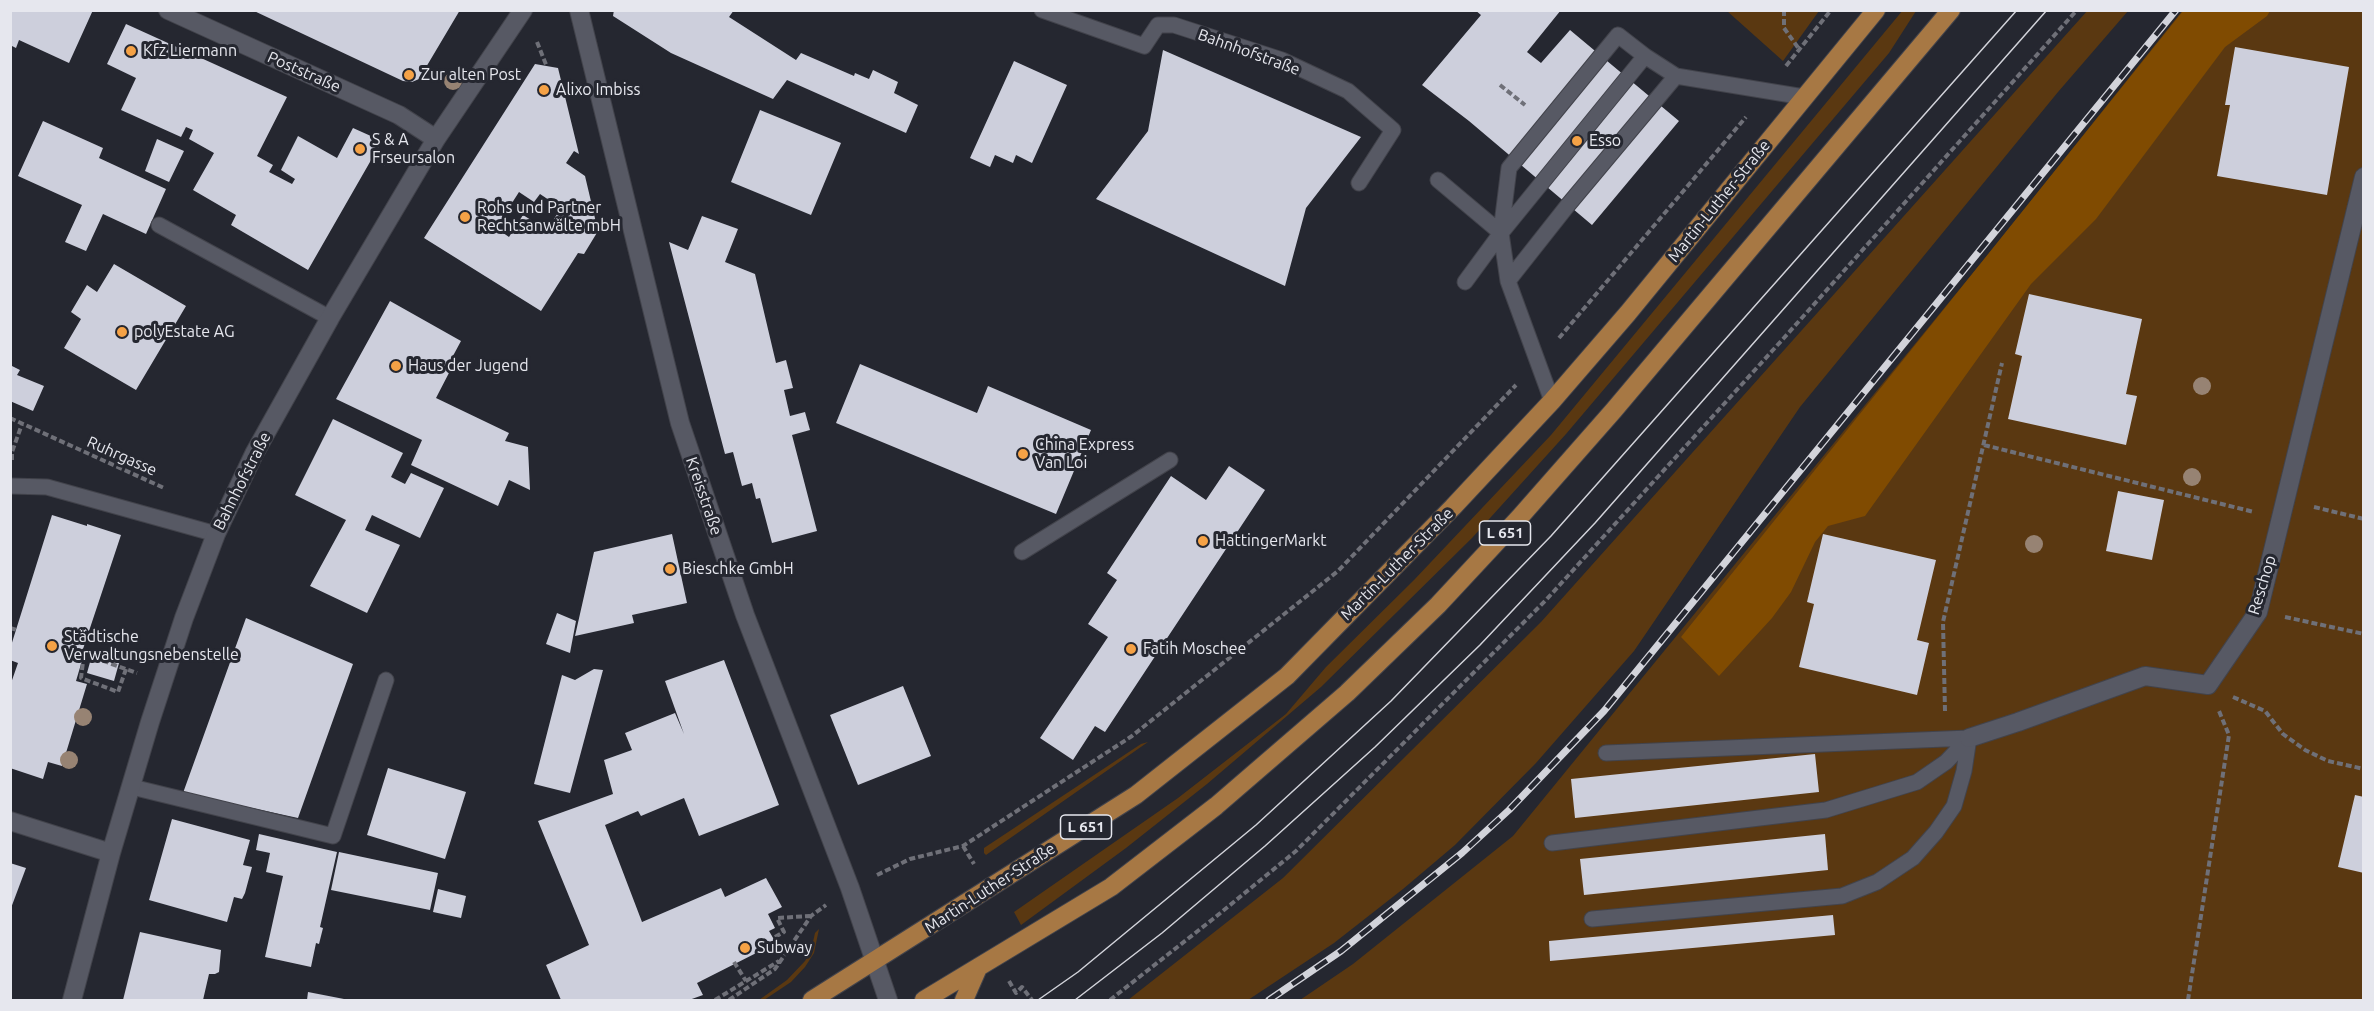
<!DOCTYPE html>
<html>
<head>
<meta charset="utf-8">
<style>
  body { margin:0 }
  #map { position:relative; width:2374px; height:1011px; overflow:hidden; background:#252730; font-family:Ubuntu,sans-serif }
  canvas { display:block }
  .frame { position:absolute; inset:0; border:12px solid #e6e7ee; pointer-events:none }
</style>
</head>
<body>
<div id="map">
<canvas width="2374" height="1011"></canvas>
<div class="frame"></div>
</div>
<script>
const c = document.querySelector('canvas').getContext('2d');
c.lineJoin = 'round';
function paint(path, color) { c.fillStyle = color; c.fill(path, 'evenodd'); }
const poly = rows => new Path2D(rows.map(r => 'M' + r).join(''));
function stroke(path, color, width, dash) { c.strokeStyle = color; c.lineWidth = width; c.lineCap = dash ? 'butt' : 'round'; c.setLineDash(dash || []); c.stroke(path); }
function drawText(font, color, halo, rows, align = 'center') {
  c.font = font + ' Ubuntu,sans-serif'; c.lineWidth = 6; c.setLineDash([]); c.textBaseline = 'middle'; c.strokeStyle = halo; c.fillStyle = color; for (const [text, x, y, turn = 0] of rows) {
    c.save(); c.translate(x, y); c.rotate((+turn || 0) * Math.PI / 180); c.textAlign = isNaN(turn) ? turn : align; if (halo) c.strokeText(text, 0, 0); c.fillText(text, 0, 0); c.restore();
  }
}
paint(poly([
  [1903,10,1916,11,1889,53,1566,434,1472,538,1321,687,1207,784,1126,848,1021,925,1014,912,1178,798,1286,714,1326,667,1414,580,1551,435],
  [2088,10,2128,11,2058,92,1800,407,1634,651,1536,763,1455,845,1403,889,1334,943,1248,1000,1128,1000,1283,878,1541,622],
  [1727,11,1819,11,1783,61],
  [2182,11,2363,11,2363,1000,1300,1000,1353,964,1513,836,1999,241],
  [1148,742,986,855,984,853,984,848,1141,744],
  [819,929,814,953,805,967,791,982,764,1000,759,1000,787,980,805,961,811,951,815,933]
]), '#5a3811');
paint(poly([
  [2183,11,2270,11,2267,16,2225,47,2096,219,2031,284,1865,516,1828,526,1815,542,1791,592,1772,618,1719,676,1681,637]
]), '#804b01');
paint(poly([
  [10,10,93,10,69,63,19,40,16,48,10,45],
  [252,10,460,10,419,79,412,82,403,81],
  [614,10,734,10,729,17,796,60,801,53,854,76,855,73,869,79,873,70,898,82,894,93,918,105,906,133,787,80,773,99,671,53,613,16],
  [1475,10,1561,10,1527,52,1541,63,1570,30,1679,121,1592,225,1469,121,1422,85,1481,15],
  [126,24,287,97,257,156,273,165,269,172,292,184,295,179,281,170,298,136,337,158,353,128,382,141,308,270,231,225,236,215,193,190,214,153,189,139,193,130,186,127,181,137,121,110,136,78,107,64],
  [2235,47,2349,67,2327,195,2217,176,2230,105,2225,105],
  [1163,50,1361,137,1306,208,1285,286,1096,199,1148,131],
  [1014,61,1067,85,1032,163,1016,155,1013,163,995,155,990,167,970,158],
  [535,64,558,68,579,154,574,151,566,163,585,176,598,231,584,254,578,253,541,311,424,238],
  [519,192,534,202,540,194,561,208,547,230,523,215,509,237,496,228],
  [760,110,841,143,811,215,731,182],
  [43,121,103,148,99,158,166,189,146,234,103,214,86,251,65,242,82,205,18,176],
  [157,139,184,151,169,182,145,171],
  [702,216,738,229,725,262,755,274,776,363,786,360,793,388,784,390,790,416,805,412,810,430,792,435,817,531,772,543,760,498,756,499,752,483,742,486,733,452,725,454,669,242,688,250],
  [114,264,186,306,136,390,64,348,81,319,71,312,87,285,97,292],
  [2029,294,2142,319,2126,394,2137,396,2126,445,2008,419,2022,356,2015,354],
  [390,301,461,341,447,367,451,369,436,398,509,433,505,441,528,447,530,490,509,480,498,506,411,465,422,440,336,399],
  [860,364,977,413,988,386,1091,430,1056,514,836,423],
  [10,365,20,370,17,375,44,386,33,411,10,401],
  [333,419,403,453,391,477,405,484,411,473,444,488,420,538,372,515,365,530,400,545,367,613,310,586,346,520,295,495],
  [1229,466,1265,490,1105,732,1095,726,1073,760,1040,738,1108,637,1088,624,1117,580,1107,573,1171,476,1206,500],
  [2118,491,2164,500,2152,560,2106,551],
  [52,515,87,526,87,524,121,535,82,652,84,654,76,681,87,684,62,766,48,762,43,779,10,768,10,686,18,663,10,660,10,649],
  [672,534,687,603,632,615,634,623,575,636,594,552],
  [1823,534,1936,560,1917,640,1929,643,1917,695,1799,667,1814,604,1807,602],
  [557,613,576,621,570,653,546,644],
  [246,618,353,664,298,818,183,793],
  [92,655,119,663,114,681,87,673],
  [724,660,779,805,699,836,684,798,641,816,638,811,605,825,642,922,721,888,725,897,766,878,782,907,768,914,775,928,769,931,776,943,697,983,703,995,689,1000,561,1000,546,965,589,945,538,821,613,794,604,760,632,750,625,733,675,713,684,734,665,681],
  [594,669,603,670,570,793,534,784,562,675,575,680],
  [903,686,931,756,858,785,830,715],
  [1815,754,1819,792,1575,818,1571,779],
  [388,768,466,792,445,859,367,835],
  [2355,795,2364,797,2364,873,2338,867],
  [172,819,250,840,243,865,252,867,245,893,242,899,234,897,227,922,149,900],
  [259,834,337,852,320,927,323,928,319,944,316,943,311,967,265,957,283,876,266,872,270,853,256,850],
  [1825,834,1828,870,1584,895,1580,859],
  [339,852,438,873,430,910,331,890],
  [10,863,26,868,11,908,10,908],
  [438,889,466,896,461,918,433,912],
  [1833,915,1835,935,1550,961,1549,941],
  [140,932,221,950,219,972,215,974,209,974,203,1000,123,1000],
  [308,992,344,999,344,1000,307,1000]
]), '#cdcfdc');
const service = poly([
  [1042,10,1144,46,1158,25,1174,25,1282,60,1348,91,1393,130,1359,183],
  [1438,180,1501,233,1465,282],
  [159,225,330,318],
  [1501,232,1509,168,1618,35,1645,56],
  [1508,281,1568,205,1676,76],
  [1552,401,1508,281,1501,233,1645,56,1676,76,1804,97],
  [10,486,47,487,216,534],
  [1022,552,1170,460],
  [1606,753,1969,738],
  [132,787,333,836,386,680],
  [1552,843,1826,810,1917,782,1946,762,1969,738],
  [1592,919,1842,896,1877,882,1913,858,1936,832,1954,806,1964,771,1969,738]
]);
const minor = poly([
  [168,10,399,115,436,139],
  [579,10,680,423,745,615,850,888,888,1000],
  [1969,738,2018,722,2145,676,2208,685,2258,612,2364,177],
  [10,821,111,853],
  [72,1000,111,853,150,722,184,618,216,534,254,454,330,318,436,139,523,10]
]);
const primary = poly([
  [812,1000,1136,795,1287,676,1453,507,1552,401,1628,313,1876,10],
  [924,1000,1111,887,1216,806,1347,693,1438,605,1519,518,1614,410,1951,10],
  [964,1000,978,968]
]);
stroke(service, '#42434b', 17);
stroke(minor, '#42434b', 20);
stroke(primary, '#42434b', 20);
stroke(poly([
  [1784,10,1784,28,1799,49],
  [537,42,547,67],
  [1786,66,1831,10],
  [1500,85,1525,105],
  [373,156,388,165],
  [1559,338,1746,117],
  [10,418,164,488],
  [1984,445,2254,512],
  [12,460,12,452,22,424],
  [2314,507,2364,519],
  [2285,617,2364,634],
  [10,628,17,630],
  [126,669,118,692,81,678,84,654,137,673],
  [2233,697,2265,711,2283,734,2305,750,2328,761,2364,769],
  [1945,711,1943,622,2002,363],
  [963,846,974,864],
  [877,875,910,859,963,846,1132,736,1338,571,1516,385],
  [775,937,784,932,777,918,810,916],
  [734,962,746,981],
  [1009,981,1016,993,1022,987,1032,1000],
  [715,1000,779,961],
  [729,1000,775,969,811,916,826,905],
  [1110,1000,1213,919,1296,851,1546,600,1783,339,2077,10],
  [2188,1000,2229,735,2219,711]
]), '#6f7078', 4, [6, 3]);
stroke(service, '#575964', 15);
stroke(minor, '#575964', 18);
stroke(primary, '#a77844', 18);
stroke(poly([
  [1038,1000,1078,972,1256,825,1391,701,1551,536,2017,10],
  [1075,1000,1162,933,1265,846,1375,747,1480,645,1595,523,2047,10]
]), '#d2d3da', 1.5);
const rail = poly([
  [1269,1000,1341,951,1462,853,1509,810,1604,711,2176,10]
]);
stroke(rail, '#d2d3da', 7);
stroke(rail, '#252730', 4.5, [14]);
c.fillStyle = '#978373';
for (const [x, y] of [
  [453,81],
  [2202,386],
  [2192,477],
  [2034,544],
  [83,717],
  [69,760]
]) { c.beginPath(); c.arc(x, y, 9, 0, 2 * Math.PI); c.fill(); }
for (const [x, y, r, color] of [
  [131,51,6,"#f5a246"],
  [409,75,6,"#f5a246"],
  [544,90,6,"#f5a246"],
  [1577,141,6,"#f5a246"],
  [360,149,6,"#f5a246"],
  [465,217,6,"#f5a246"],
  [122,332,6,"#f5a246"],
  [396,366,6,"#f5a246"],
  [1023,454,6,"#f5a246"],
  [1203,541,6,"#f5a246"],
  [670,569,6,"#f5a246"],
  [52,646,6,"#f5a246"],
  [1131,649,6,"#f5a246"],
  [745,948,6,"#f5a246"]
]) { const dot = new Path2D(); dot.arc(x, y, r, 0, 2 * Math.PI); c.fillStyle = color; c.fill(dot); stroke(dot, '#252730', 2); }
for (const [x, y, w] of [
  [1505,533,51],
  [1086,827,51]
]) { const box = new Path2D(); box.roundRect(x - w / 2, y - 12, w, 24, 4.5); c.fillStyle = '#252730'; c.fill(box); stroke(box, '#e6e7ee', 1.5); }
drawText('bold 15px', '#e6e7ee', null, [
  ["L 651",1505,533],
  ["L 651",1086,827]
]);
drawText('16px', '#e6e7ee', '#252730', [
  ["Kfz Liermann",143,51],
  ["Zur alten Post",421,75],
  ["Alixo Imbiss",556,90],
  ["S & A",372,140],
  ["Frseursalon",372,158],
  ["Esso",1589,141],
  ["Rohs und Partner",477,208],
  ["Rechtsanwälte mbH",477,226],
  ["polyEstate AG",134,332],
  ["Haus der Jugend",408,366],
  ["China Express",1035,445],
  ["Van Loi",1035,463],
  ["HattingerMarkt",1215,541],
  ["Bieschke GmbH",682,569],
  ["Städtische",64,637],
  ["Verwaltungsnebenstelle",64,655],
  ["Fatih Moschee",1143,649],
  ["Subway",757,948]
], 'left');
drawText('16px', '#e6e7ee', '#252730', [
  ["Bahnhofstraße",1249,52,20],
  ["Poststraße",304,72,24],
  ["Martin-Luther-Straße",1719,201,-51],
  ["Ruhrgasse",122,456,24],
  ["Bahnhofstraße",242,481,-63],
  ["Kreisstraße",704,496,71],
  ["Martin-Luther-Straße",1397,564,-45],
  ["Reschop",2262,585,-73],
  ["Martin-Luther-Straße",990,888,-33]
]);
</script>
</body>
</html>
